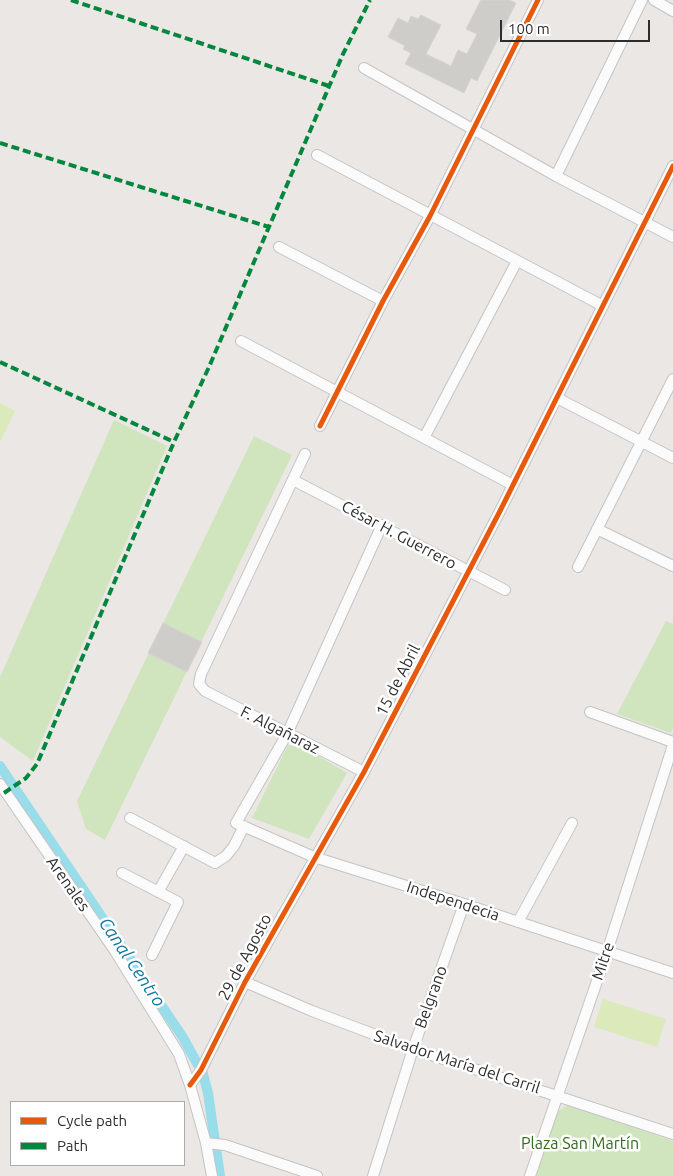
<!DOCTYPE html>
<html>
<head>
<meta charset="utf-8">
<style>
  body { margin:0 }
  #map { position:relative; width:673px; height:1176px; overflow:hidden; background:#eae7e4; font-family:Ubuntu,sans-serif }
  canvas { display:block }
  .legend { position:absolute; left:10px; top:1101px; width:175px; height:65px; box-sizing:border-box; background:#fff; border:1px solid #ababab; margin:0; padding:6px 9px; list-style:none; font-size:15px; color:#2d2d2d }
  .legend li { display:flex; align-items:center; gap:10px; height:25px }
  .legend b { width:25px; border:1px solid #ababab }
  .scale { position:absolute; left:500px; top:20px; width:150px; height:22px; box-sizing:border-box; border:2px solid #2d2d2d; border-top:0; padding-left:6px; font-size:15px; line-height:18px; white-space:nowrap; color:#2d2d2d; -webkit-text-stroke:4px #fff; paint-order:stroke }
</style>
</head>
<body>
<div id="map">
<canvas width="673" height="1176"></canvas>
<ul class="legend">
<li><b style="height:6px;background:#e8590c"></b>Cycle path</li>
<li><b style="height:6px;background:#00873e"></b>Path</li>
</ul>
<div class="scale">100 m</div>
</div>
<script>
const c = document.querySelector('canvas').getContext('2d');
c.lineJoin = 'round';
function paint(path, color) { c.fillStyle = color; c.fill(path, 'evenodd'); }
const poly = rows => new Path2D(rows.map(r => 'M' + r).join(''));
function stroke(path, color, width, dash) { c.strokeStyle = color; c.lineWidth = width; c.lineCap = dash ? 'butt' : 'round'; c.setLineDash(dash || []); c.stroke(path); }
function drawText(font, color, halo, rows, align = 'center') {
  c.font = font + ' Ubuntu,sans-serif'; c.lineWidth = 5; c.setLineDash([]); c.textBaseline = 'middle'; c.strokeStyle = halo; c.fillStyle = color; for (const [text, x, y, turn = 0] of rows) {
    c.save(); c.translate(x, y); c.rotate((+turn || 0) * Math.PI / 180); c.textAlign = isNaN(turn) ? turn : align; if (halo) c.strokeText(text, 0, 0); c.fillText(text, 0, 0); c.restore();
  }
}
paint(poly([
  [114,420,167,446,33,761,0,737,0,677],
  [254,436,292,455,105,840,86,829,77,801],
  [666,621,673,624,673,727,671,733,617,714],
  [288,745,303,747,347,773,309,839,252,818],
  [568,1105,673,1141,673,1176,536,1176,558,1111]
]), '#d0e5be');
paint(poly([
  [0,403,15,411,0,442],
  [603,999,666,1019,657,1047,594,1027]
]), '#dbe9bb');
stroke(poly([
  [0,766,182,1036,203,1074,208,1093,220,1176]
]), '#99dcea', 10);
const building = poly([
  [481,0,509,0,516,3,477,81,471,78,464,93,405,64,411,53,403,49,405,46,388,37,398,18,408,23,411,16,418,19,421,15,441,25,426,54,451,66,458,50,467,54,477,34,466,29,481,0],
  [163,623,202,642,187,672,148,653,163,623]
]);
paint(building, '#cfcdca');
stroke(building, '#d5d3d0', 1);
const minor = poly([
  [654,0,673,11],
  [364,68,556,176,673,237],
  [317,155,603,306],
  [556,176,642,0],
  [279,247,383,301],
  [241,341,513,485],
  [557,398,673,458],
  [320,426,383,301,430,216,538,0],
  [424,438,517,261],
  [305,454,201,674,199,684,205,691,364,772],
  [293,480,505,590],
  [382,525,287,734,236,823,314,857,464,904,673,973],
  [597,529,673,566],
  [578,567,673,379],
  [590,712,673,742],
  [0,784,115,951,179,1054,190,1085,206,1143,212,1176],
  [130,818,215,863,226,856,234,846,244,826],
  [122,873,178,902,152,955],
  [158,892,184,846],
  [518,922,572,823],
  [245,982,312,1011,413,1049,673,1134],
  [190,1085,201,1070,245,982,364,772,500,511,673,166],
  [206,1143,225,1145,317,1176],
  [373,1176,413,1049,464,904],
  [530,1176,607,952,673,745]
]);
stroke(minor, '#c4c4c4', 12);
stroke(minor, '#fcfbfb', 10);
stroke(poly([
  [71,0,329,86],
  [0,143,269,227],
  [0,362,174,442],
  [4,793,26,778,37,764,174,442,209,367,343,54,370,0]
]), '#00873e', 4, [8, 4]);
stroke(poly([
  [320,426,383,301,430,216,538,0],
  [190,1085,201,1070,245,982,364,772,500,511,673,166]
]), '#e8590c', 5);
drawText('16px', '#2d2d2d', '#fff', [
  ["César H. Guerrero",399,535,28],
  ["15 de Abril",398,680,-63],
  ["F. Algañaraz",280,730,27],
  ["Arenales",68,884,55],
  ["Independecia",453,901,18],
  ["29 de Agosto",245,957,-62],
  ["Mitre",603,961,-71],
  ["Belgrano",431,997,-70],
  ["Salvador María del Carril",457,1062,18]
]);
drawText('16px', '#336a1d', '#fff', [
  ["Plaza San Martín",580,1144]
]);
drawText('italic 18px', '#10789e', '#fff', [
  ["Canal Centro",132,962,56]
]);
</script>
</body>
</html>
